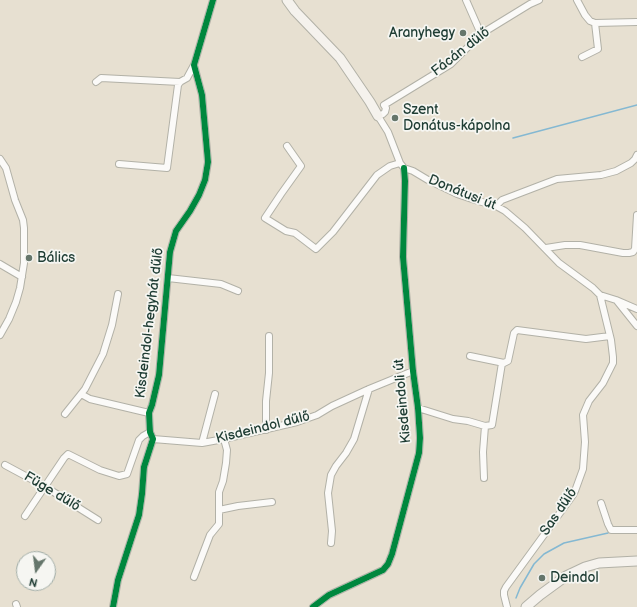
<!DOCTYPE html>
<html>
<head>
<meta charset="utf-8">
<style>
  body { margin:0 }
  #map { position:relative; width:637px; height:607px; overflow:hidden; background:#e7e0d1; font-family:"Balsamiq Sans",sans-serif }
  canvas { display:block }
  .north { position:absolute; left:16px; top:551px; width:40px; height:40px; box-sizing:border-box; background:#f6f6f2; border:1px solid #a0aca6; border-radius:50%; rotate:194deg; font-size:11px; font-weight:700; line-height:16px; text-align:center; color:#1f3d34 }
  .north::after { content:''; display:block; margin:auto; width:14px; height:18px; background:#65766b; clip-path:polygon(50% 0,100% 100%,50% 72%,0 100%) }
</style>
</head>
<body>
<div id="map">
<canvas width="637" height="607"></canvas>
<div class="north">N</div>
</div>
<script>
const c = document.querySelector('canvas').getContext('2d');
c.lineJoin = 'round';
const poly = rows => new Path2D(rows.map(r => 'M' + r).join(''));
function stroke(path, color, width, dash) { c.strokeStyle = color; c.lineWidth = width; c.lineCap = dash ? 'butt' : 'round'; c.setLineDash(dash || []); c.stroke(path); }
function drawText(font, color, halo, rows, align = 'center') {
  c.font = font + ' "Balsamiq Sans",sans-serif'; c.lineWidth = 3.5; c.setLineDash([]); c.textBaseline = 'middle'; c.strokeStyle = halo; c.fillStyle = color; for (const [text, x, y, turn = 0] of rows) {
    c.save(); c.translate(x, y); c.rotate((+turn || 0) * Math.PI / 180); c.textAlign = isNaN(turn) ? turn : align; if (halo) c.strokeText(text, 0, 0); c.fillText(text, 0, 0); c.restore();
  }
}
stroke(poly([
  [513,138,637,105],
  [516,598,520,588,534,564,544,554,564,543,608,533]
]), '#84b8d2', 1.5);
const street = poly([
  [466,0,481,34],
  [577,0,585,15,590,21,595,23,637,22],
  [582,57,598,49,595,23],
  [96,82,101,78,180,82],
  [384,105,386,108,385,112,383,114,378,116,388,132,400,163,404,168,413,171,428,180,457,194,475,200,496,206,505,211,525,228,559,263,593,288,600,295,616,300,637,309],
  [384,105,451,64,481,34,530,4,539,0],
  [287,146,301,166,281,194,265,218,286,231,295,233,316,249,333,232,377,175,390,166,400,163],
  [0,159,6,168,15,200,23,220,24,228,24,263,20,288,16,302,9,319,0,335],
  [119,164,167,168,178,85,180,82,187,78,194,65],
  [496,206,502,200,557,179,601,175,616,171,631,163,635,159,637,155],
  [546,248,565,245,580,245,623,253,629,253,633,252,635,249,637,215],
  [0,264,22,277],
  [168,278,221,284,238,291],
  [617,301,637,326],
  [470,356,504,363,508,361,514,333,517,330,586,339,610,336],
  [81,394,90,399,149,413],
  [418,408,453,419,468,421,485,426,492,425,502,363],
  [65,414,85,389,103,354,112,325,118,294],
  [266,430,266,401,269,373,269,336],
  [153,439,202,443,224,439,297,422,317,415,332,406,369,389,413,371],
  [202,443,215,394],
  [5,465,44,486,98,520],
  [484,478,483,452,485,426],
  [601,503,608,524,611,530,637,530],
  [219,510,238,506,272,502],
  [25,516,64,458,68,454,100,470,119,476,127,474,139,440,143,436,150,432],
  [331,543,332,531,328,493,331,475,336,466,346,453,354,439,369,389],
  [194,577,210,535,219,524,219,492,223,481,226,463,227,450,224,439],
  [16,604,17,607],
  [113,607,118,580,139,515,142,494,144,467,153,439,150,432,149,413,152,405,159,375,170,252,176,231,190,211,199,195,205,180,208,162,202,95,194,65,213,0],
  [313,607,329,595,383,570,388,564,392,554,419,453,420,438,418,408,413,371,403,257,405,181,404,168],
  [507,607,504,595,504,591,506,587,573,495,575,491,583,469,585,442,583,415,589,401,603,383,613,363,613,357,611,340,600,295]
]);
const secondary = poly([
  [287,0,295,11,340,58,370,102,378,116],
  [526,607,540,595,566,576,585,567,599,563,637,561]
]);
stroke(street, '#b2b1a7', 8);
stroke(secondary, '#b2b1a7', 11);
stroke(street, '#fbfaf8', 6);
stroke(secondary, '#f5f2ed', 9);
stroke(poly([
  [113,607,118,580,139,515,142,494,144,467,153,439,150,432,149,413,152,405,159,375,170,252,176,231,190,211,199,195,205,180,208,162,202,95,194,65,213,0],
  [313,607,329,595,383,570,388,564,392,554,419,453,420,438,418,408,413,371,403,257,405,181,404,168]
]), '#00873e', 6);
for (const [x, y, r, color] of [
  [463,33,4,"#65766b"],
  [395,118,4,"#65766b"],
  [29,258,4,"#65766b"],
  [542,578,4,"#65766b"]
]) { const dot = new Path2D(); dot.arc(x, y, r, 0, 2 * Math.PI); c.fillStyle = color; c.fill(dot); stroke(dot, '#f6f6f2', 1.5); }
drawText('14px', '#1f3d34', '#f6f6f2', [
  ["Aranyhegy",455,33,"right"],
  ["Szent",403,110],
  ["Donátus-kápolna",403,126],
  ["Bálics",37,258],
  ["Deindol",550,578]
], 'left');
drawText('14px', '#1f3d34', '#f6f6f2', [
  ["Fácán dűlő",461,52,-38],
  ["Donátusi út",462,193,22],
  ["Kisdeindol-hegyhát dűlő",150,323,-83],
  ["Kisdeindoli út",403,401,-95],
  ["Kisdeindol dűlő",263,428,-14],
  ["Füge dűlő",52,492,31],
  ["Sas dűlő",559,512,-56]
]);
</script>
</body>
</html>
